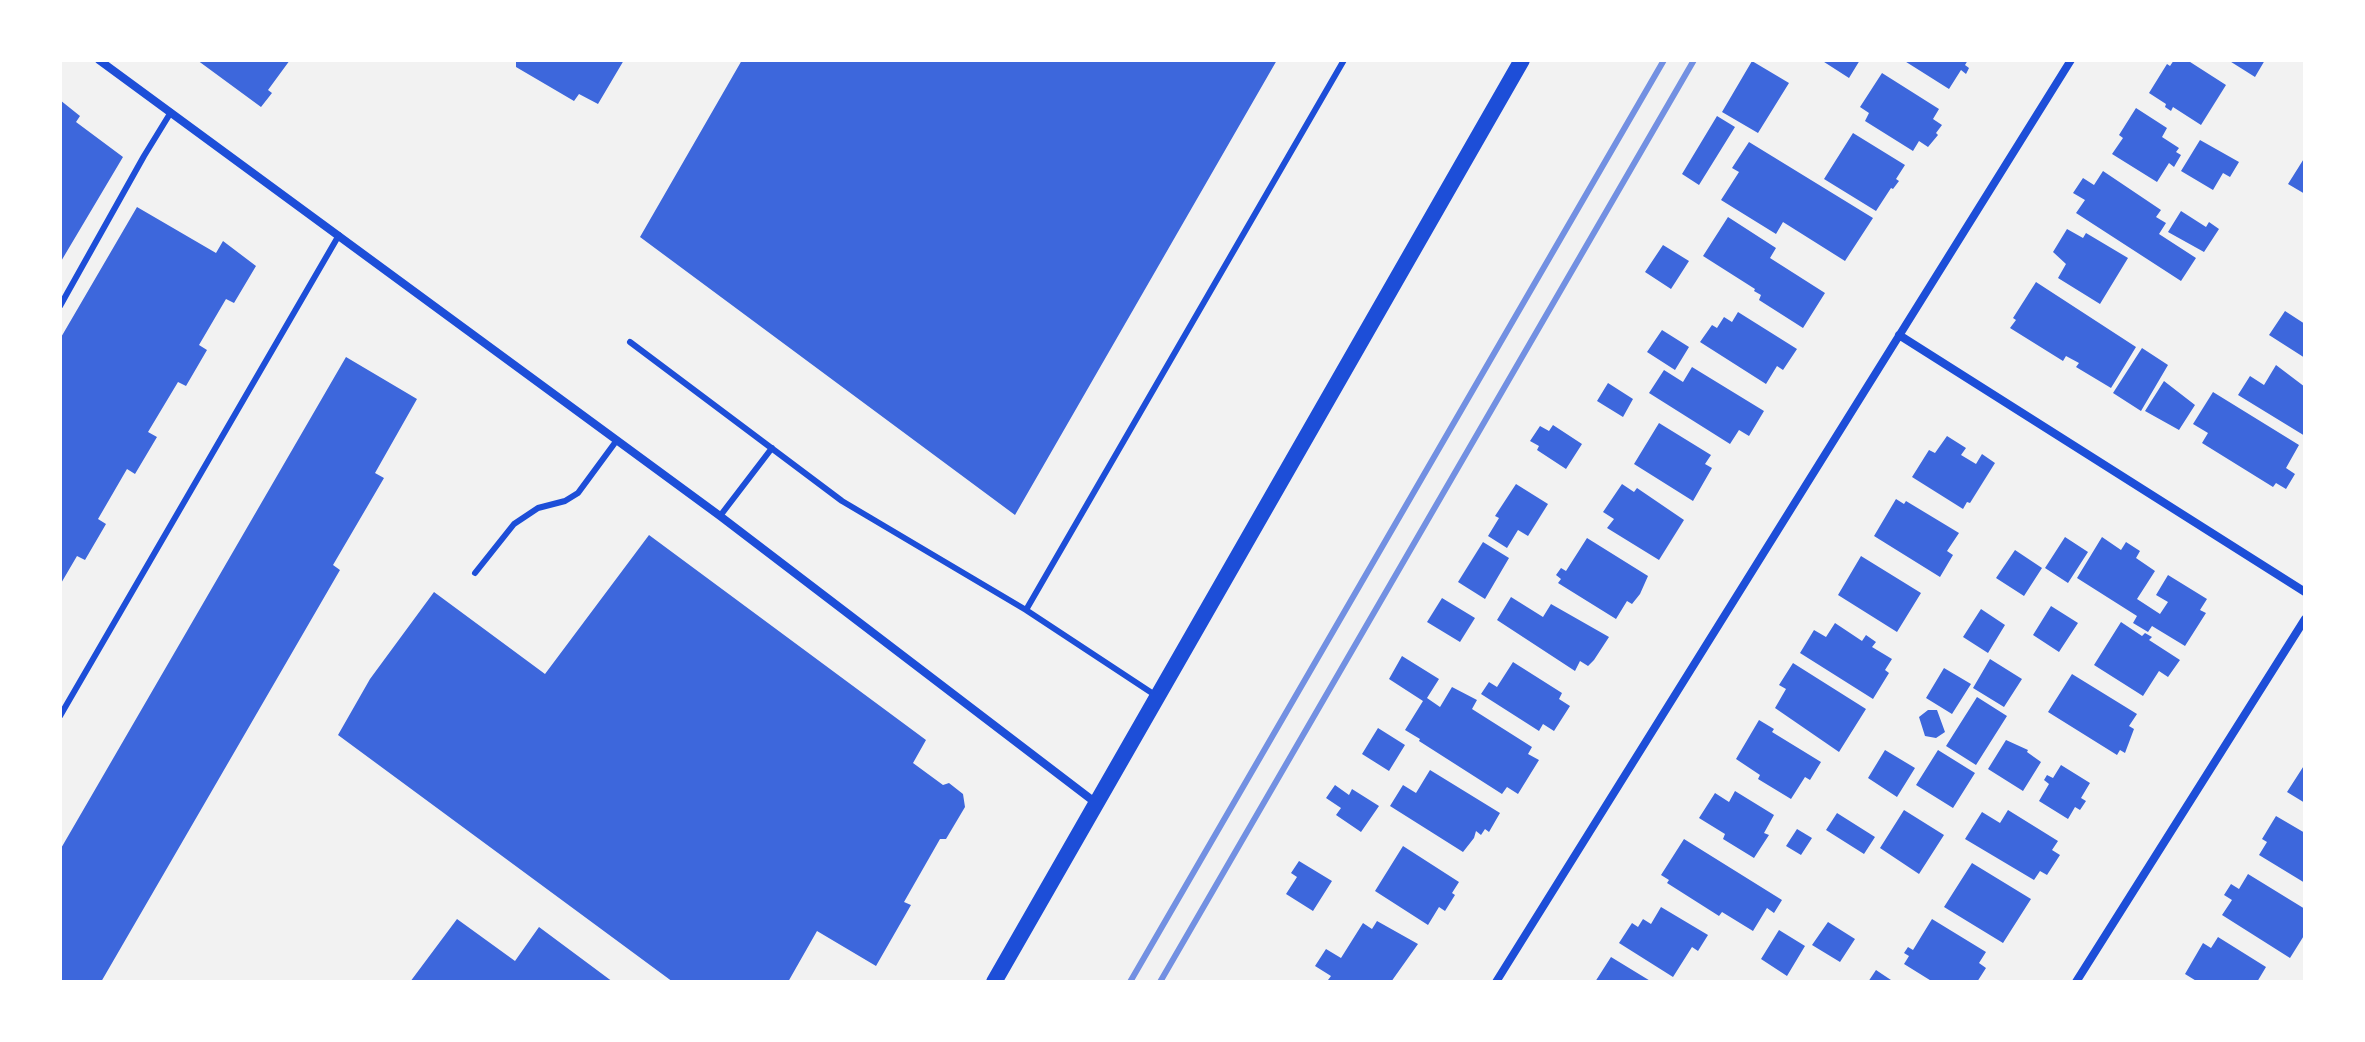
<!DOCTYPE html>
<html>
<head>
<meta charset="utf-8">
<style>
  body { margin:0 }
  #map { position:relative; width:2365px; height:1042px; overflow:hidden; background:#f2f2f2; font-family:"Nunito Sans",sans-serif }
  canvas { display:block }
  .frame { position:absolute; inset:0; border:62px solid #fff; pointer-events:none }
</style>
</head>
<body>
<div id="map">
<canvas width="2365" height="1042"></canvas>
<div class="frame"></div>
</div>
<script>
const c = document.querySelector('canvas').getContext('2d');
c.lineJoin = 'round';
function paint(path, color) { c.fillStyle = color; c.fill(path, 'evenodd'); }
const poly = rows => new Path2D(rows.map(r => 'M' + r).join(''));
function stroke(path, color, width, dash) { c.strokeStyle = color; c.lineWidth = width; c.lineCap = dash ? 'butt' : 'round'; c.setLineDash(dash || []); c.stroke(path); }
paint(poly([
  [197,60,290,60,268,90,272,93,261,107],
  [516,60,624,60,598,104,579,94,574,101,516,67],
  [742,60,1277,60,1015,515,640,237],
  [1821,60,1860,60,1849,78],
  [1903,60,1968,60,1965,65,1969,68,1966,74,1961,70,1949,89],
  [2174,60,2187,60,2226,85,2201,125,2173,107,2171,111,2165,107,2166,104,2149,93,2167,64,2170,66],
  [2228,60,2265,60,2255,77],
  [1752,61,1789,83,1758,133,1722,112],
  [1882,73,1939,109,1933,119,1942,125,1936,133,1938,135,1928,147,1919,141,1913,151,1865,121,1869,113,1860,107],
  [60,100,80,116,76,122,123,157,60,263],
  [2136,108,2167,128,2162,137,2179,148,2176,152,2181,155,2174,167,2169,163,2157,182,2112,154,2123,138,2119,135],
  [1717,116,1735,127,1699,185,1682,174],
  [1853,133,1905,165,1896,179,1899,181,1893,189,1891,188,1876,211,1824,179],
  [2200,140,2239,162,2230,177,2223,173,2213,190,2181,171],
  [1749,142,1873,218,1845,261,1783,222,1776,234,1721,200,1739,172,1732,168],
  [2305,157,2305,194,2288,184],
  [2103,171,2161,210,2156,217,2166,223,2159,234,2196,258,2181,281,2076,213,2085,200,2073,193,2083,178,2094,185],
  [137,207,216,253,223,241,256,266,234,303,226,299,199,345,207,350,186,386,178,382,148,432,157,437,135,474,127,469,98,519,106,524,85,560,77,556,60,585,60,339],
  [2181,211,2206,227,2209,222,2219,229,2204,252,2168,232],
  [1728,217,1776,248,1770,258,1825,293,1803,328,1759,300,1761,295,1754,291,1755,289,1703,256],
  [2067,229,2083,238,2086,233,2128,258,2100,304,2058,278,2066,264,2053,252],
  [1663,245,1689,261,1671,289,1645,272],
  [2036,282,2136,347,2111,388,2076,367,2079,363,2066,356,2063,361,2010,328,2016,320,2013,318],
  [2285,311,2305,324,2305,358,2269,335],
  [1738,312,1797,349,1783,370,1777,366,1766,384,1700,342,1712,325,1717,328,1724,317,1732,322],
  [1662,330,1689,347,1675,370,1647,352],
  [2142,348,2168,365,2141,411,2113,393],
  [346,357,417,399,375,473,384,478,333,565,340,570,101,982,60,982,60,850],
  [2276,365,2305,387,2305,436,2238,395,2250,376,2264,385],
  [1692,367,1764,411,1749,436,1739,430,1730,444,1649,393,1664,370,1683,382],
  [2164,381,2195,405,2179,430,2145,411],
  [1608,383,1633,399,1623,417,1597,401],
  [2213,392,2299,445,2286,468,2295,474,2286,489,2276,483,2273,487,2202,443,2208,433,2193,424],
  [1659,423,1711,455,1705,464,1712,468,1693,501,1634,464],
  [1553,425,1582,444,1566,469,1537,450,1539,446,1530,441,1540,426,1549,431],
  [1947,436,1966,448,1961,455,1976,464,1982,454,1995,463,1970,503,1967,502,1963,509,1912,477,1929,450,1935,453],
  [1516,484,1548,504,1528,536,1518,530,1507,548,1488,536,1499,518,1495,516],
  [1622,484,1634,492,1637,488,1684,520,1659,560,1607,528,1614,519,1603,512],
  [1896,499,1904,504,1906,501,1959,533,1947,551,1953,555,1940,577,1874,536],
  [649,535,926,740,913,763,943,785,949,783,963,794,965,807,946,839,940,839,904,902,911,905,876,966,817,931,788,982,673,982,338,735,370,679,434,592,545,674],
  [2065,537,2088,552,2068,583,2045,568],
  [2102,537,2121,550,2126,542,2140,551,2136,558,2155,571,2137,599,2160,614,2168,602,2156,595,2168,575,2207,599,2200,610,2206,613,2185,646,2152,626,2148,632,2133,623,2137,616,2077,578],
  [1587,538,1648,576,1640,594,1632,604,1627,601,1616,619,1558,583,1561,579,1556,575,1561,568,1566,571],
  [1483,542,1509,558,1485,599,1458,582],
  [2015,550,2042,568,2024,596,1996,578],
  [1861,556,1921,593,1897,632,1838,595],
  [1511,597,1543,617,1551,604,1609,637,1594,660,1588,666,1580,661,1575,671,1497,620],
  [1442,598,1475,618,1460,642,1427,622],
  [2051,606,2078,623,2059,652,2033,635],
  [1981,609,2005,625,1988,653,1963,637],
  [2121,622,2142,636,2145,633,2152,637,2149,640,2180,660,2168,677,2159,671,2143,696,2094,665],
  [1835,623,1862,641,1866,635,1876,642,1872,647,1892,659,1885,670,1889,673,1873,699,1800,653,1814,630,1826,637],
  [1402,656,1439,679,1427,698,1440,707,1452,687,1477,700,1472,709,1532,747,1528,754,1539,760,1518,794,1507,787,1502,794,1419,741,1420,739,1405,730,1423,701,1389,679],
  [1990,659,2022,679,2004,707,1973,688],
  [1513,662,1562,693,1559,699,1570,706,1554,731,1543,724,1539,731,1481,694,1489,682,1497,687],
  [1793,663,1866,709,1839,752,1775,708,1786,689,1779,685],
  [1944,668,1971,684,1952,714,1926,698],
  [2072,674,2137,714,2129,726,2134,729,2125,753,2120,750,2117,755,2048,712],
  [1977,697,2007,716,1976,765,1946,746],
  [1928,710,1937,710,1945,732,1936,738,1925,736,1919,717],
  [1759,720,1774,729,1772,732,1821,762,1810,780,1805,777,1791,799,1758,779,1760,775,1736,759],
  [1378,728,1405,745,1389,771,1362,754],
  [2006,740,2028,750,2027,752,2041,762,2023,791,1988,769],
  [1885,750,1915,768,1897,797,1868,778],
  [1938,750,1975,773,1953,808,1916,785],
  [2305,764,2305,803,2287,792],
  [2061,765,2090,783,2081,798,2086,801,2080,810,2075,807,2068,819,2039,801,2049,784,2044,780,2047,775,2053,778],
  [1430,770,1500,813,1489,832,1485,829,1481,835,1476,831,1474,838,1463,852,1390,806,1403,785,1416,793],
  [1335,785,1349,795,1352,789,1379,806,1361,832,1336,815,1341,808,1326,798],
  [1735,791,1774,815,1764,833,1769,835,1754,858,1723,839,1725,834,1699,818,1715,793,1729,802],
  [1904,810,1944,835,1919,874,1880,848],
  [2008,810,2058,841,2052,850,2060,855,2047,875,2040,871,2034,880,1965,839,1982,812,2000,823],
  [1837,813,1875,837,1864,854,1826,830],
  [2276,816,2305,833,2305,883,2259,855,2267,842,2262,839],
  [1797,829,1812,838,1801,855,1786,846],
  [1684,839,1782,900,1774,913,1767,908,1753,931,1722,912,1719,916,1667,883,1669,880,1661,875],
  [1403,846,1459,882,1452,893,1455,895,1445,911,1439,907,1428,925,1375,891],
  [1299,861,1332,881,1313,911,1286,894,1297,877,1291,873],
  [1972,863,2031,899,2003,943,1944,907],
  [2248,874,2305,909,2305,934,2290,958,2222,915,2232,900,2224,895,2231,884,2239,889],
  [1661,907,1708,935,1698,951,1692,947,1673,977,1619,943,1632,923,1638,927,1643,919,1651,924],
  [457,919,515,961,539,927,613,982,410,982],
  [1932,919,1986,952,1979,963,1986,968,1977,982,1933,982,1904,964,1909,956,1904,953,1908,947,1913,950],
  [1377,921,1418,944,1391,982,1332,982,1328,980,1331,976,1315,966,1326,949,1341,958,1363,923,1372,929],
  [1828,922,1855,939,1840,962,1812,945],
  [1779,930,1805,946,1787,976,1761,959],
  [2218,937,2266,967,2257,982,2198,982,2185,974,2203,943,2211,948],
  [1611,957,1652,982,1595,982],
  [1876,970,1894,982,1868,982]
]), '#3d67dc');
stroke(poly([
  [60,306,144,156,171,112],
  [630,342,842,501,1026,610],
  [720,516,772,448],
  [475,573,514,524,538,508,565,501,578,493,617,440],
  [1155,695,1026,610,1344,60],
  [60,716,339,235]
]), '#1d4ed8', 6);
stroke(poly([
  [99,60,720,516,1096,803],
  [1899,335,2305,592],
  [1496,982,2071,60],
  [2076,982,2305,619]
]), '#1d4ed8', 8);
stroke(poly([
  [994,982,1522,60]
]), '#1d4ed8', 16);
stroke(poly([
  [1130,982,1664,60],
  [1160,982,1694,60]
]), '#7290e2', 6);
</script>
</body>
</html>
